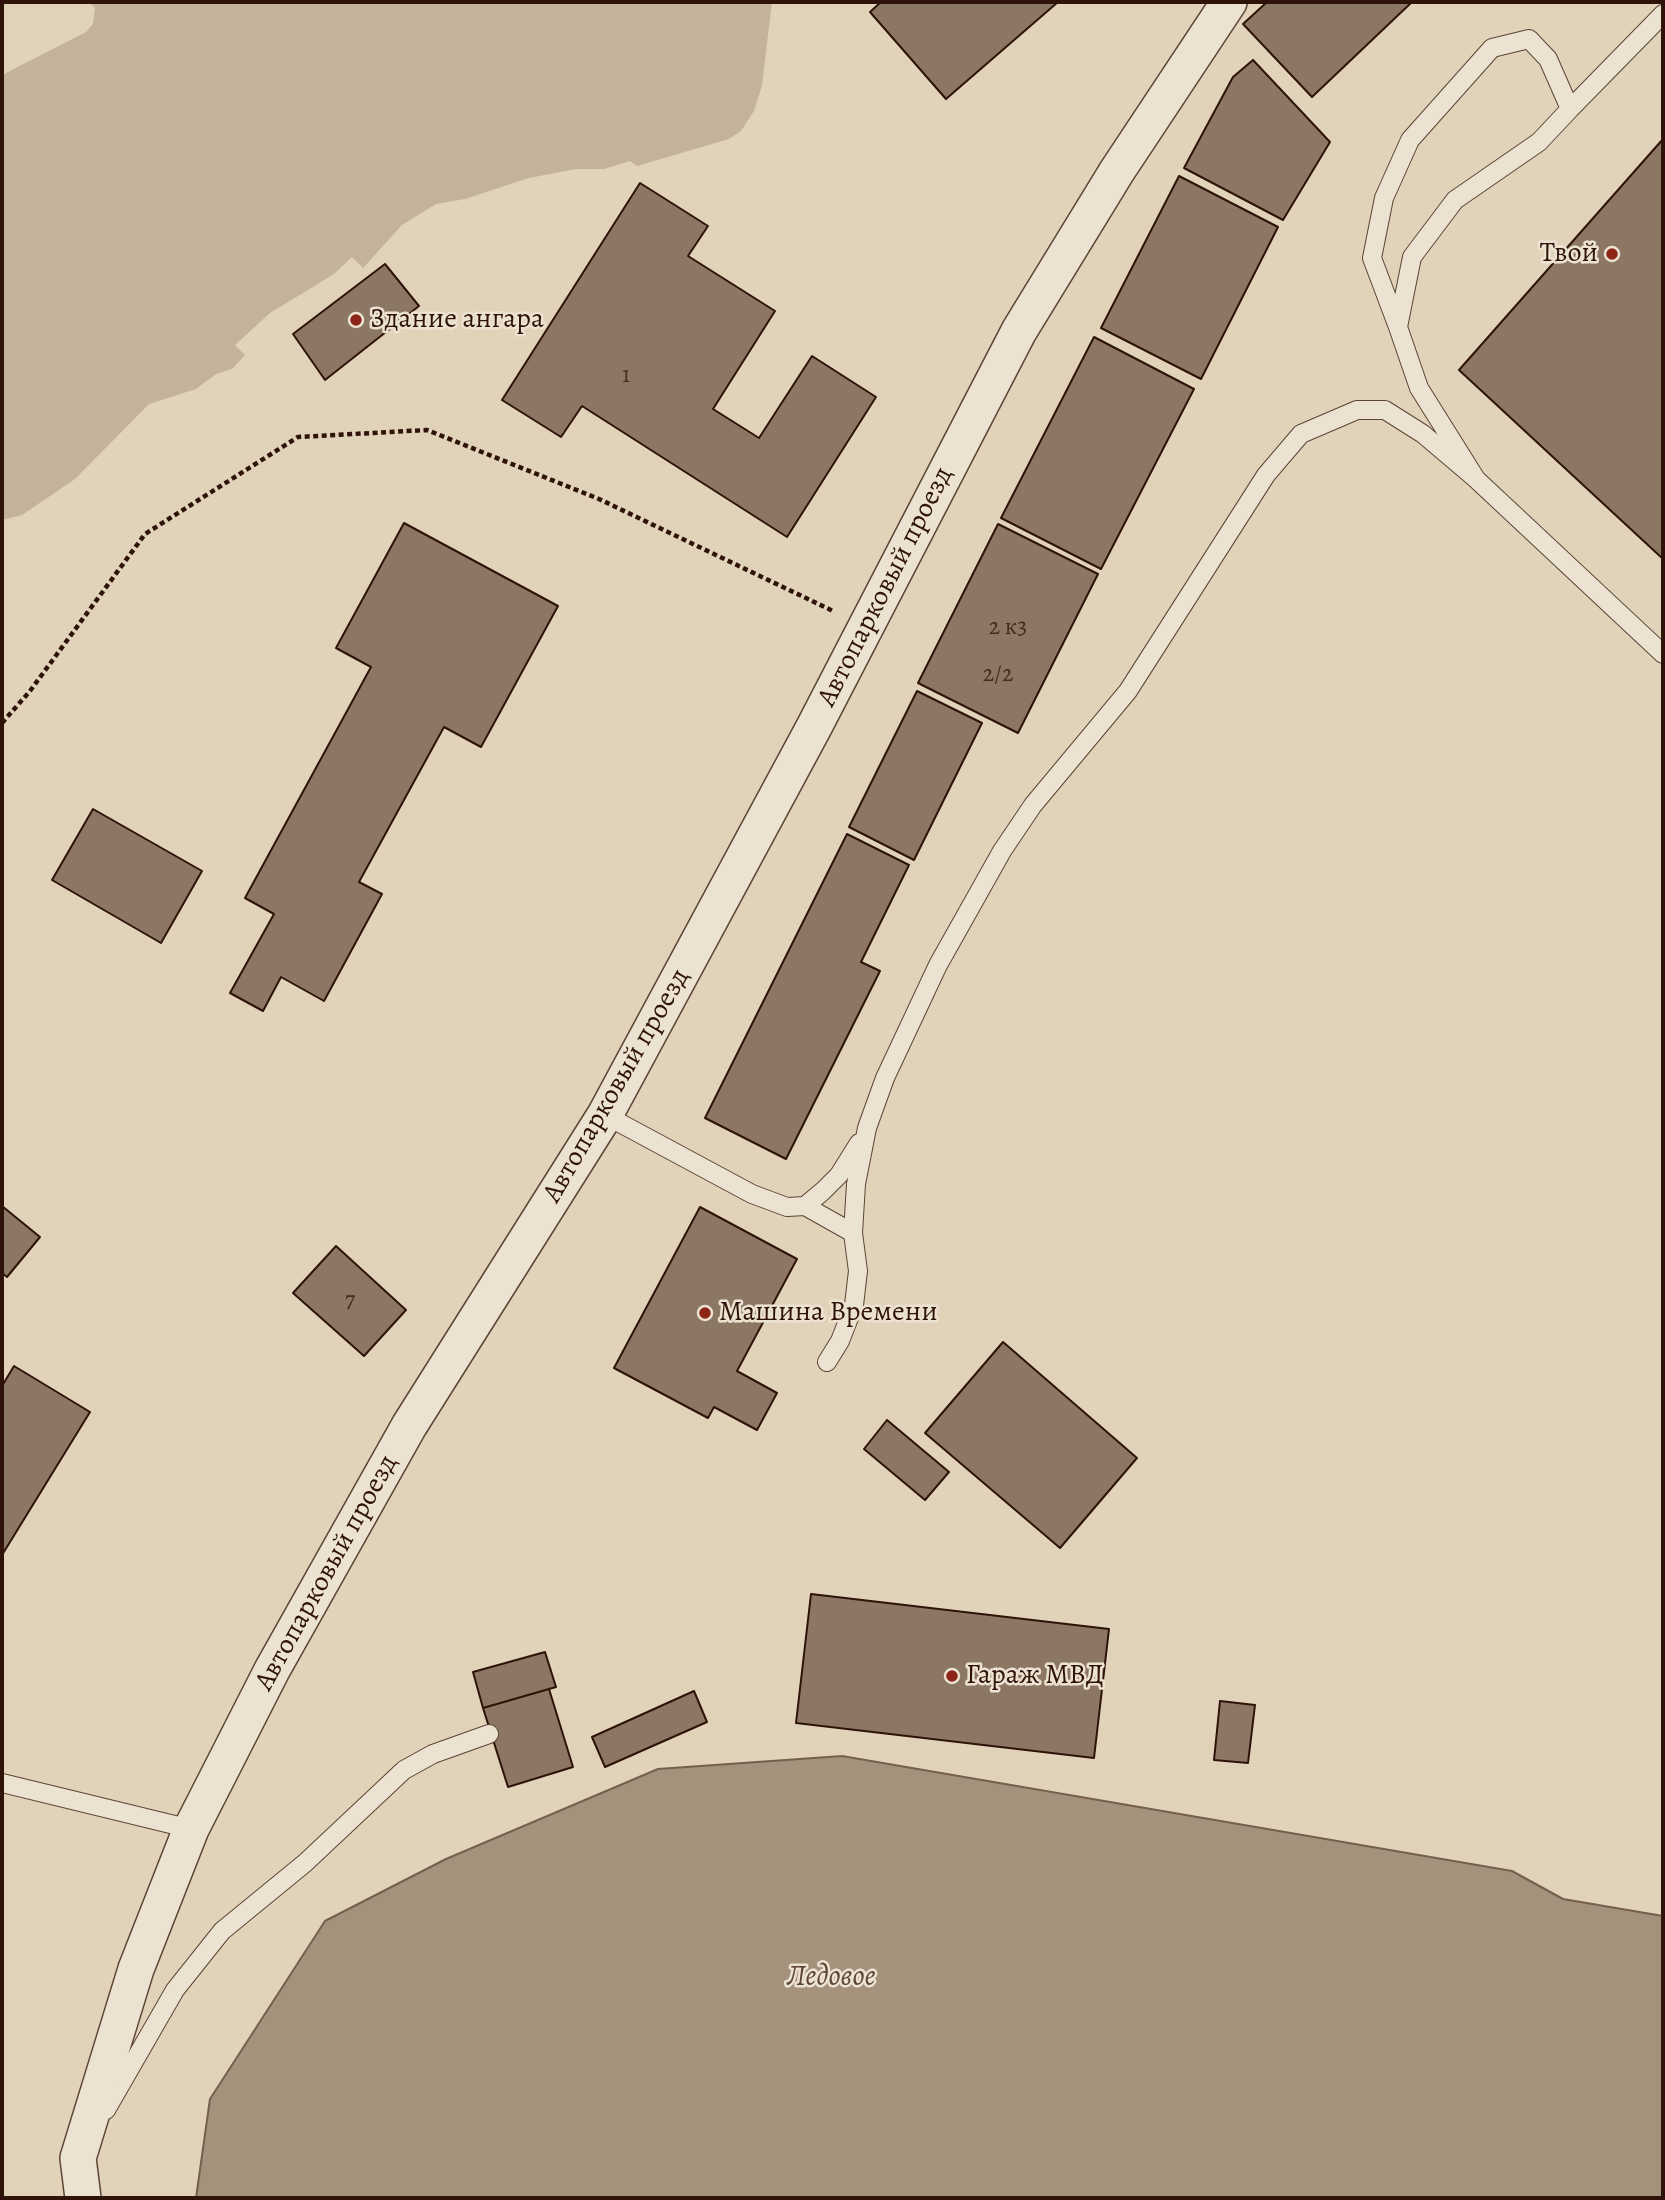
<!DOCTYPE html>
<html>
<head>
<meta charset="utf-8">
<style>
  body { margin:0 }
  #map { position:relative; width:1665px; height:2200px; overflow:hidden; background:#e1d3ba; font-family:Alegreya,serif }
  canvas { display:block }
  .frame { position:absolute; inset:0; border:4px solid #2f1308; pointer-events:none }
</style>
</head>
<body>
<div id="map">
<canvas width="1665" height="2200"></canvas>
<div class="frame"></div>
</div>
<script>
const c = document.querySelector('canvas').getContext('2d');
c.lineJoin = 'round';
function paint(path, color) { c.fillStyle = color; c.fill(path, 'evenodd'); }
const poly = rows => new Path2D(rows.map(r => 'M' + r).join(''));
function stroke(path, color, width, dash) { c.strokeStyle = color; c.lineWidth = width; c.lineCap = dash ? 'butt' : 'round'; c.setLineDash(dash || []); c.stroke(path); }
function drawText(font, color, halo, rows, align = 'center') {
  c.font = font + ' Alegreya,serif'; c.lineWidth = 5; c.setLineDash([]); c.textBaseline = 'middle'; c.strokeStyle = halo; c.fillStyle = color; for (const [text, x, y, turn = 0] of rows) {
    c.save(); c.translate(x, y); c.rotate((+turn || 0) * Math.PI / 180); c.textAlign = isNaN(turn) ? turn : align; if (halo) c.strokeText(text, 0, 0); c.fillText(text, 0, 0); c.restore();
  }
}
paint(poly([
  [89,2,772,2,762,85,754,111,741,131,729,139,637,166,630,161,604,169,576,169,529,178,465,199,436,204,402,225,363,268,352,257,334,274,270,313,235,345,245,355,232,369,216,374,196,389,149,404,75,479,22,515,2,520,2,75,86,32,93,24,95,8]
]), '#c3b29c');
const water = poly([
  [842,1756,1512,1871,1563,1899,1663,1916,1663,2198,196,2198,210,2099,325,1921,446,1859,658,1769,842,1756]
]);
paint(water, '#a4927d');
stroke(water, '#755f4e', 2);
const building = poly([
  [881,2,1058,2,946,99,870,12,881,2],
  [1267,2,1412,2,1312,97,1243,24,1267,2],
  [1253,60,1330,142,1283,220,1184,168,1233,77,1253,60],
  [1663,139,1663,559,1459,370,1663,139],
  [1179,176,1278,227,1201,379,1101,328,1179,176],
  [640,183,708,226,688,256,775,311,713,409,759,438,812,356,876,397,787,537,582,406,561,437,502,400,640,183],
  [385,264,419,306,325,380,293,334,385,264],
  [1094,337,1194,389,1101,569,1001,518,1094,337],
  [404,523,558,606,481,747,444,727,359,882,382,894,324,1001,281,977,263,1011,230,993,274,914,245,898,371,667,336,648,404,523],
  [998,524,1098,574,1018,733,918,683,998,524],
  [917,691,982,723,914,860,849,827,917,691],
  [93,809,202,871,161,943,52,880,93,809],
  [847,834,909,865,861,962,880,971,786,1159,705,1118,847,834],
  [2,1206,40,1237,7,1277,2,1273,2,1206],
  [700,1207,797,1259,737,1371,777,1393,757,1430,714,1407,708,1418,614,1368,700,1207],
  [336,1246,406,1310,364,1356,293,1293,336,1246],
  [1003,1342,1137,1458,1060,1548,925,1433,1003,1342],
  [14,1366,90,1412,2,1555,2,1386,14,1366],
  [887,1420,949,1472,925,1500,864,1449,887,1420],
  [811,1594,1109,1629,1094,1758,796,1723,811,1594],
  [545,1652,556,1687,483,1708,473,1672,545,1652],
  [549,1689,573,1767,508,1787,483,1708,549,1689],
  [694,1691,707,1722,605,1767,592,1737,694,1691],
  [1220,1701,1255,1705,1248,1763,1214,1760,1220,1701]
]);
paint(building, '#8c7765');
stroke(building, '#2f1308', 2);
const lane = poly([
  [1570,109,1663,14],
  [1398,327,1372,258,1384,198,1410,140,1492,48,1529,39,1548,59,1570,109,1539,142,1455,200,1412,257,1398,327,1419,388,1476,479,1663,654],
  [605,1115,752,1194,787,1207,805,1206,823,1191,839,1175,859,1143],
  [805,1206,853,1233],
  [827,1362,840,1341,854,1305,858,1271,853,1233,856,1184,867,1128,885,1078,938,965,1002,851,1033,805,1128,691,1266,475,1301,434,1357,410,1385,410,1423,434,1476,479],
  [2,1783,191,1829],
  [106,2110,175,1990,222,1931,305,1863,404,1770,433,1754,489,1734]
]);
const street = poly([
  [83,2198,78,2158,136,1969,191,1829,272,1670,409,1426,605,1115,814,727,1019,331,1117,171,1229,2]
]);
stroke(lane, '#5c4334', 20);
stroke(street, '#5c4334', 38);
stroke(poly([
  [2,723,30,691,145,534,298,437,427,430,599,499,833,611]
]), '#2f1308', 4.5, [5, 3.5]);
stroke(lane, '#ece2d2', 18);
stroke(street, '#ece2d2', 35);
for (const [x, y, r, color] of [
  [1612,254,7,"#8f2418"],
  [356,320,7,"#8f2418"],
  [705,1313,7,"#8f2418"],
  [952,1676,7,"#8f2418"]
]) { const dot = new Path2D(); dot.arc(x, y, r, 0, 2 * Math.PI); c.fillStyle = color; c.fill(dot); stroke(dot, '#ece2d2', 2.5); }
drawText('24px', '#462c1f', null, [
  ["1",626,376],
  ["2 к3",1008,628],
  ["2/2",998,675],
  ["7",350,1301]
]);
drawText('28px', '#2f1308', '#ece2d2', [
  ["Твой",1598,254,"right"],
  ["Здание ангара",370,320],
  ["Машина Времени",719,1313],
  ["Гараж МВД",966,1676]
], 'left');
drawText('28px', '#2f1308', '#ece2d2', [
  ["Автопарковый проезд",886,587,-63],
  ["Автопарковый проезд",617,1086,-60],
  ["Автопарковый проезд",327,1573,-61]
]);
drawText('italic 30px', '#5e4637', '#ece2d2', [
  ["Ледовое",831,1978]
]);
</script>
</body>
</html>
